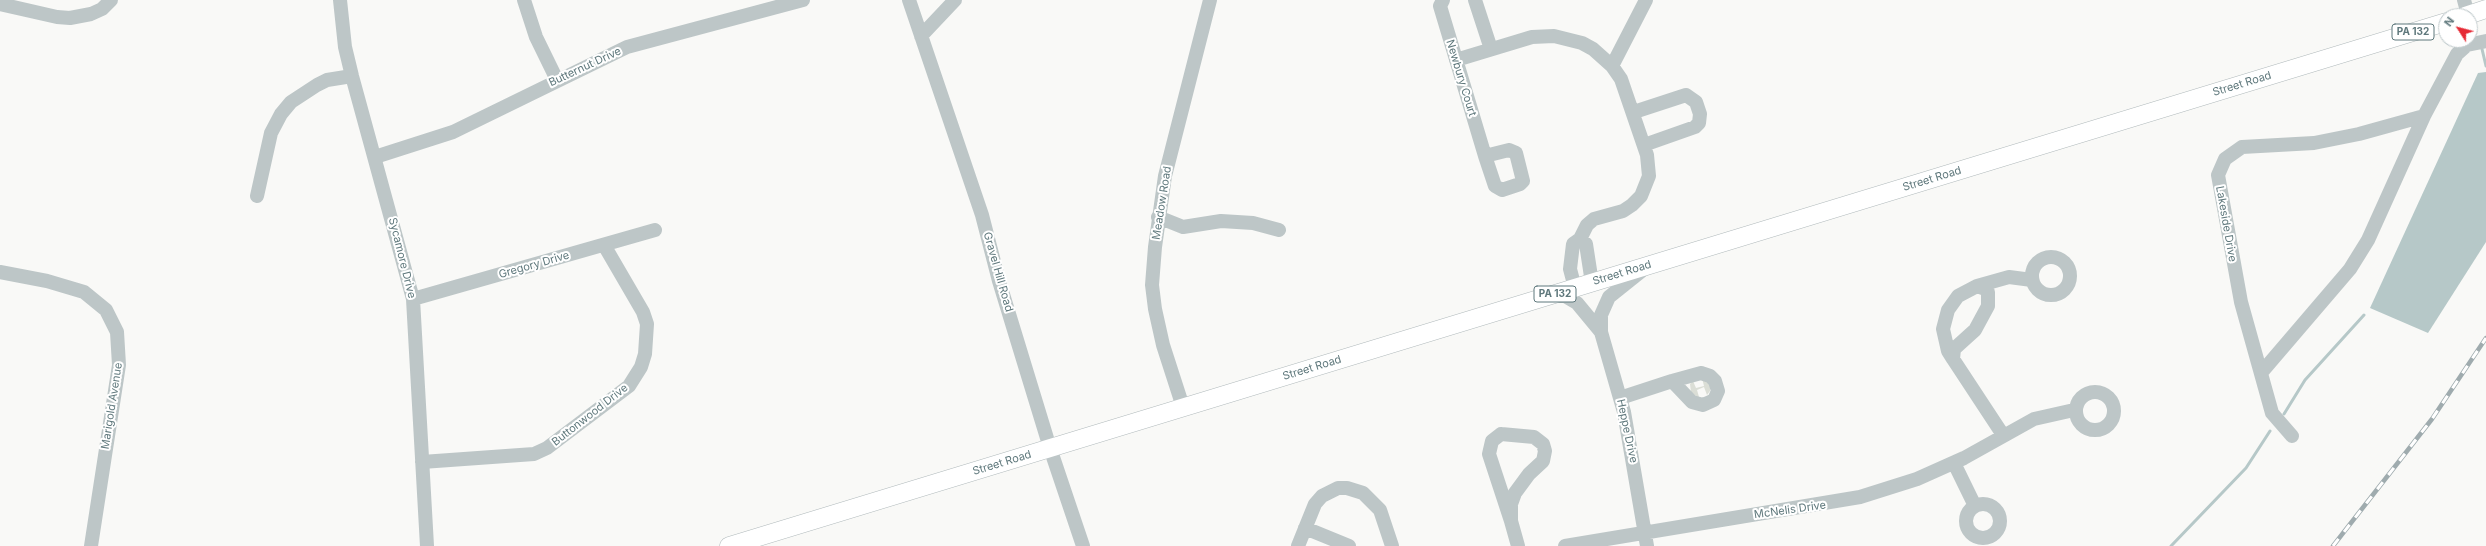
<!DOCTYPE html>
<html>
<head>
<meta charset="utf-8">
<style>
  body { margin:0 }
  #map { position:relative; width:2486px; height:546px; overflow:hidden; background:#f9f9f7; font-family:Inter,sans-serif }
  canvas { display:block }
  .north { position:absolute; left:2438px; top:8px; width:40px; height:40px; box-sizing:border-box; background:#fff; border:1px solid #bfc9cb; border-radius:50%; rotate:306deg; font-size:11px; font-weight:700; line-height:16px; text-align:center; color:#5f787c }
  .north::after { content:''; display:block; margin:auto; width:14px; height:18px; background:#e62a35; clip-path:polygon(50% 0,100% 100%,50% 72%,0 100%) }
</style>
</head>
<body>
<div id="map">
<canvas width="2486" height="546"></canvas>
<div class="north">N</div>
</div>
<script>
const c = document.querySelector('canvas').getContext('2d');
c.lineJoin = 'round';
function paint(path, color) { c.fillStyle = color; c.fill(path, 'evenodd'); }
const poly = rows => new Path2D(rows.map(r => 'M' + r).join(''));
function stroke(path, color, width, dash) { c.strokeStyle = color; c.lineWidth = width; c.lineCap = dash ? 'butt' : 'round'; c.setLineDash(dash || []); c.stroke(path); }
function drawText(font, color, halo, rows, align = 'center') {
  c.font = font + ' Inter,sans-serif'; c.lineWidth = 4; c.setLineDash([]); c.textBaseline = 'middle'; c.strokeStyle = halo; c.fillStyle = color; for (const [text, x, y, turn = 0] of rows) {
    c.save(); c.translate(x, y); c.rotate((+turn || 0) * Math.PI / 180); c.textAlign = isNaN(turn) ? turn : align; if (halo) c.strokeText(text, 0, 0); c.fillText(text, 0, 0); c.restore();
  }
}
paint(poly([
  [1702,378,1710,385,1710,391,1707,395,1704,387,1697,390,1699,397,1697,397,1691,392,1690,384,1693,381,1696,388,1704,386]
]), '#dbded6');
paint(poly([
  [2486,72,2486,242,2428,333,2370,308,2478,73]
]), '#b6c8c8');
stroke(poly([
  [2482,49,2486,66],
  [2284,414,2305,380,2364,315],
  [2171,546,2246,468,2270,431]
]), '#b6c8c8', 3);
const major = poly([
  [2465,16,2486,9],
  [729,546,2446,22]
]);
stroke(major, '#b1babc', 19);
stroke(poly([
  [340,0,345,47,352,76,413,299,427,546],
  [524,0,536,37,557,80],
  [909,0,982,215,999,281,1050,448,1083,546],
  [1443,0,1440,6,1485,156],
  [1475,0,1491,49],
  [2464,0,2468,15],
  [0,4,57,17,70,18,91,14,102,9,111,0],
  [921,36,955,0],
  [1456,60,1532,37,1554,36,1582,43,1593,49,1612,66,1621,79,1647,155,1649,176,1641,196,1632,205,1623,211,1594,219,1587,225,1580,239,1573,244,1570,269,1575,288],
  [1612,66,1646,0],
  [1634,112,1686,95,1696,102,1700,114,1699,123,1695,127,1644,145],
  [2424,116,2457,54,2467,45,2486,41],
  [1509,150,1516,153,1523,181,1520,184,1502,190,1495,186,1485,156,1509,150],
  [375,157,453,132,627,47,803,0],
  [257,196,271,133,281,114,291,102,317,85,327,80,352,76],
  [1158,217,1183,227,1221,221,1253,223,1279,230],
  [1580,239,1586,244,1592,283],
  '2032 276a19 19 0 1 1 38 0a19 19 0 1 1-38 0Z',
  [1644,269,1609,297,1601,315,1601,332,1624,412,1647,546],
  [0,272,47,281,84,292,106,310,117,332,119,365,91,546],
  [1977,286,1985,289,1988,292,1988,306,1975,330,1954,349,1953,359,2003,435],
  [1552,296,1565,296,1577,303,1601,332],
  [413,299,655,230],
  [1953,359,1948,351,1943,329,1948,310,1958,296,1977,286,2009,277,2032,280],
  [1701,373,1710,376,1715,381,1718,391,1714,400,1703,405,1692,402,1672,381,1701,373],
  [2261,373,2350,269,2368,240,2424,116,2359,134,2314,143,2242,147,2225,159,2218,175,2241,302,2272,413,2292,436],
  '2076 411a19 19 0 1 1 38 0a19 19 0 1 1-38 0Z',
  [1620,398,1672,381],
  [1183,407,1163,345,1155,309,1152,285,1155,247,1165,176,1210,0],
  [1501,434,1534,437,1543,444,1545,451,1543,461,1529,474,1515,493,1511,504,1511,521,1489,454,1492,441,1501,434],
  [422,462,534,454,547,448,629,386,641,367,645,354,647,324,643,312,604,245],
  [1954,463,1975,506],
  '1966 521a17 17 0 1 1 34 0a17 17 0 1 1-34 0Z',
  [1511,521,1518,546],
  [1305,528,1349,546],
  [1298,546,1315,504,1322,496,1338,488,1347,488,1363,493,1380,510,1392,546],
  [1565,546,1860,497,1917,479,1964,458,2034,419,2074,410]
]), '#bdc6c7', 14);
stroke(major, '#fff', 18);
const rail = poly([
  [2333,546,2432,419,2486,338]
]);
stroke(rail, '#9fabae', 4.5);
stroke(rail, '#fff', 3, [9]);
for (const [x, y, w] of [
  [2413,32,42],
  [1555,294,42]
]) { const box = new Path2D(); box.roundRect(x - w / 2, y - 8, w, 16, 3); c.fillStyle = '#fff'; c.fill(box); stroke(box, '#5f787c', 1); }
drawText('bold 10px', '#5f787c', null, [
  ["PA 132",2413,32],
  ["PA 132",1555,294]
]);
drawText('11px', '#5f787c', '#fff', [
  ["Butternut Drive",585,67,-25],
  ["Newbury Court",1461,78,73],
  ["Street Road",2242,84,-17],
  ["Street Road",1932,179,-17],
  ["Meadow Road",1162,203,-81],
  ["Lakeside Drive",2226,224,80],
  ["Sycamore Drive",402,258,76],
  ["Gregory Drive",534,265,-16],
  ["Gravel Hill Road",998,272,74],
  ["Street Road",1622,273,-17],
  ["Street Road",1312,368,-17],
  ["Marigold Avenue",112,406,-81],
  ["Buttonwood Drive",590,415,-38],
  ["Heppe Drive",1627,431,78],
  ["Street Road",1002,463,-17],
  ["McNelis Drive",1790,510,-8]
]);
</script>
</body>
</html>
